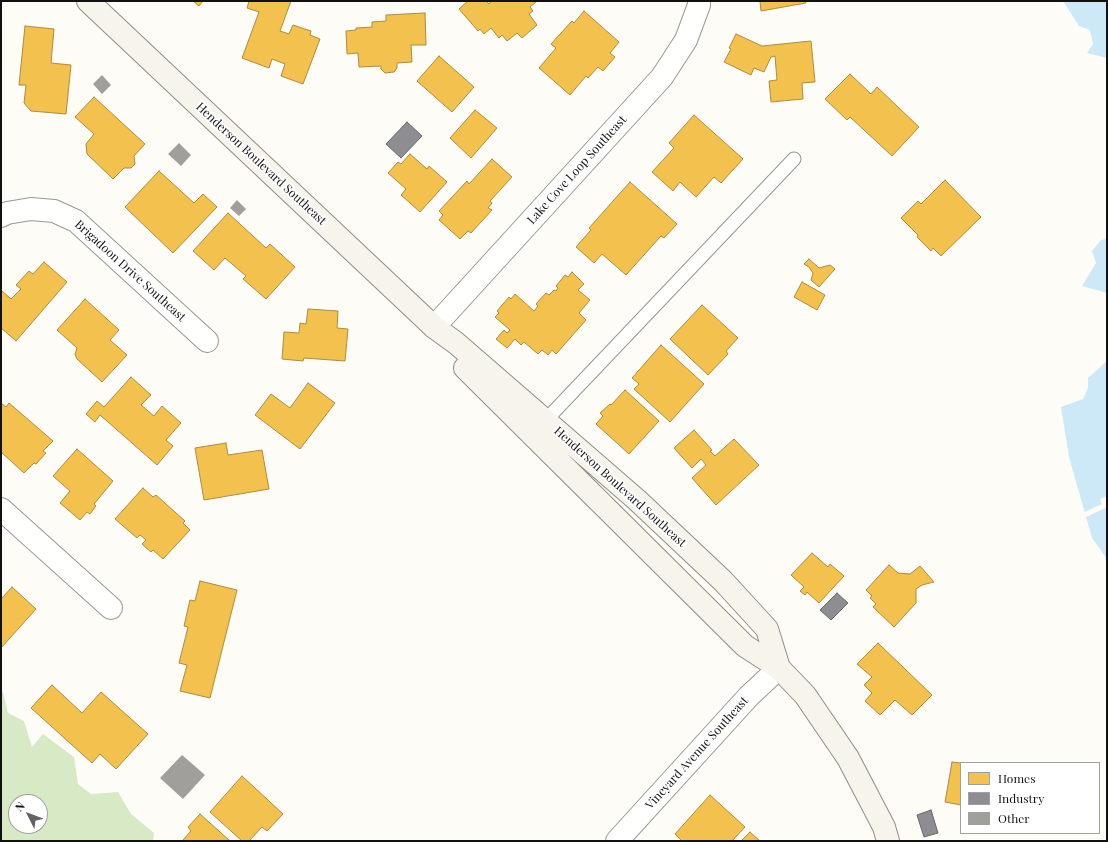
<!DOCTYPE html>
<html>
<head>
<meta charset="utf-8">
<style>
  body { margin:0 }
  #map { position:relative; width:1108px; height:842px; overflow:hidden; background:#fdfcf7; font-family:"Playfair Display",serif }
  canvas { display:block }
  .frame { position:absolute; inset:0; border:2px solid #111; pointer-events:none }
  .legend { position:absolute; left:960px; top:762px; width:140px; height:72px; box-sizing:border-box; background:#fff; border:1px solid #a0a0a0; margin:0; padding:5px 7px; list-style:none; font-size:12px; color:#111 }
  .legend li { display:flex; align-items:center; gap:8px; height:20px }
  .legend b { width:20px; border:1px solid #a0a0a0 }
  .north { position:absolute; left:8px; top:794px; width:40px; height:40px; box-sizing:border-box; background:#fff; border:1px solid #a0a0a0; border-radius:50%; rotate:312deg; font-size:11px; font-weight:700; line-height:16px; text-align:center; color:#111 }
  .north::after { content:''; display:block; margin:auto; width:14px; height:18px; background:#646362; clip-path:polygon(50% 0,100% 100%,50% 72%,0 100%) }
</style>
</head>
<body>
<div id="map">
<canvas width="1108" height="842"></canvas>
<div class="frame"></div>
<ul class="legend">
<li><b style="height:11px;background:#f2c14e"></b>Homes</li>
<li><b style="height:11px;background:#8d8d92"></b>Industry</li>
<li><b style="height:11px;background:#a19f9c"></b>Other</li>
</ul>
<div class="north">N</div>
</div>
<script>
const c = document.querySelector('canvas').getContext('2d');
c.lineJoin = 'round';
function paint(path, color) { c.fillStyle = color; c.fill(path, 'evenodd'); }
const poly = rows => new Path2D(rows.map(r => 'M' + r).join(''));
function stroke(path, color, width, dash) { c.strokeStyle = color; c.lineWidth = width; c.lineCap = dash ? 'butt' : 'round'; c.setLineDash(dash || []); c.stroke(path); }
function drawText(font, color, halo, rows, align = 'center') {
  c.font = font + ' "Playfair Display",serif'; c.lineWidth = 4; c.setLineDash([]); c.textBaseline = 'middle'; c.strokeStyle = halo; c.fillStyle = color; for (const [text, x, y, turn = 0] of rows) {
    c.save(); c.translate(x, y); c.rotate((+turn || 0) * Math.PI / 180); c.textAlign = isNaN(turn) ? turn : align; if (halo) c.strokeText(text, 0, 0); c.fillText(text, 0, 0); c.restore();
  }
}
paint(poly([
  [1,691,3,692,8,713,24,721,32,747,43,734,74,757,78,784,91,794,118,792,131,814,154,833,153,841,1,841],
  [16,802,40,802,40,826,16,826]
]), '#d8eac5');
paint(poly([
  [1063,1,1107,1,1107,58,1087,53,1093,44,1090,30,1079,26],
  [1107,239,1107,293,1082,286,1096,263,1092,251,1101,240],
  [1107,361,1107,559,1092,538,1069,457,1061,407,1083,399,1088,388,1088,378]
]), '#cde8f7');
paint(poly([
  [1107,496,1107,511,1105,508,1084,518,1082,513,1102,504,1100,499]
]), '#fdfcf7');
const homes = poly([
  [193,1,203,1,199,6,193,1],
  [249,1,291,1,280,31,289,34,293,25,311,31,310,35,320,39,303,84,281,76,285,64,272,59,269,68,242,58,259,12,247,8,249,1],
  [468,1,486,1,489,4,491,1,537,1,530,7,533,11,529,14,537,25,522,38,517,33,507,41,502,35,499,38,491,28,484,34,480,29,478,31,459,9,468,1],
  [760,1,805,1,806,3,761,11,760,1],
  [584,11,619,42,610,53,615,57,603,71,598,67,588,78,586,76,570,95,539,68,556,48,551,44,572,21,574,23,584,11],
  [425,13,426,45,411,45,412,62,397,63,397,68,394,72,385,73,381,69,381,66,359,67,358,53,347,54,346,31,356,30,356,28,372,27,372,22,386,21,386,15,425,13],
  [25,26,54,29,51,63,71,65,66,114,31,111,24,103,26,85,19,85,25,26],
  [736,34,762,46,811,41,815,82,802,83,803,99,771,102,769,81,777,80,775,56,771,57,764,72,754,68,751,75,724,62,731,49,729,48,736,34],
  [439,56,474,87,452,112,417,81,439,56],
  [850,74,871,94,877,87,919,127,892,156,850,117,847,120,825,99,850,74],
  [94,97,145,144,134,156,135,164,131,168,124,168,113,179,87,154,86,144,94,134,75,117,94,97],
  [475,110,497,128,471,158,450,138,475,110],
  [694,115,743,159,721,183,714,177,696,197,680,182,673,191,652,172,674,148,669,143,694,115],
  [410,154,427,169,429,166,447,182,420,212,401,195,406,189,388,173,398,162,401,164,410,154],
  [492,159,512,177,490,201,492,203,488,208,492,210,471,233,468,231,460,239,439,220,443,215,439,211,467,181,469,184,492,159],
  [159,171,194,203,203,194,217,207,173,253,125,207,159,171],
  [945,180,981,217,941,256,933,248,931,251,917,237,918,235,901,218,918,201,921,204,945,180],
  [630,182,677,224,664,238,661,236,626,275,602,254,594,263,576,247,591,230,589,228,630,182],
  [228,213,266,248,270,244,295,267,266,299,243,279,246,276,225,258,214,270,193,251,228,213],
  [809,259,819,268,830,265,835,269,819,287,811,280,813,273,809,267,804,264,809,259],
  [44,262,67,282,16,341,1,328,1,290,11,299,21,289,16,285,29,271,33,274,44,262],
  [572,272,584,284,578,290,590,300,579,313,586,320,556,354,552,350,548,355,542,350,538,354,524,342,521,345,515,339,507,348,496,339,504,330,507,333,510,330,495,317,499,313,497,311,509,297,511,299,515,294,534,311,538,306,536,304,546,293,549,295,554,290,556,291,558,288,556,286,565,275,568,277,572,272],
  [802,282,825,295,817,310,794,297,802,282],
  [85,299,119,330,110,340,127,355,102,382,77,359,75,354,77,348,57,330,85,299],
  [702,305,738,338,726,351,728,354,708,375,670,339,702,305],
  [308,309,338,311,337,328,348,329,345,361,304,358,303,361,282,359,284,332,299,333,300,323,306,324,308,309],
  [661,345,704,384,670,422,634,389,639,384,632,378,661,345],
  [131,377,151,395,141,405,154,416,162,406,181,423,166,440,173,446,157,465,100,415,95,422,86,414,97,401,104,407,131,377],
  [308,383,335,403,300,449,255,415,271,394,290,408,308,383],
  [625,390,659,421,629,454,596,424,603,416,600,413,610,404,611,405,625,390],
  [1,403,6,407,9,403,53,441,43,451,46,453,36,464,34,463,24,473,1,452,1,403],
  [694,430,712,450,710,451,715,456,734,439,759,465,716,505,692,478,706,465,701,459,692,468,674,448,694,430],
  [226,443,228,455,262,450,269,489,204,500,195,448,226,443],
  [77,449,113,481,94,504,96,506,90,514,87,512,80,520,60,503,70,491,53,476,77,449],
  [143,488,153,497,156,495,185,521,183,523,190,530,163,559,153,550,151,552,142,544,146,540,140,535,137,538,115,519,143,488],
  [812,553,828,567,830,564,844,576,819,603,807,592,805,595,800,591,804,587,791,575,812,553],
  [889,565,898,573,910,574,920,566,934,582,922,585,916,589,916,603,894,627,873,607,876,604,870,598,872,596,866,590,889,565],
  [200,581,237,590,210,698,180,691,187,665,179,663,188,627,184,626,190,600,195,601,200,581],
  [12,587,36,609,1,648,1,599,12,587],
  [878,643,932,695,912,715,895,700,880,715,865,701,872,693,864,685,872,677,857,664,878,643],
  [52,685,82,713,101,692,148,734,116,769,100,754,92,763,31,708,52,685],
  [952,762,961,763,961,805,945,802,952,762],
  [242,776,283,814,267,831,262,827,249,841,242,841,210,812,242,776],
  [710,795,745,827,732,841,682,841,675,834,710,795],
  [200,814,230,841,182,841,191,831,188,827,200,814],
  [750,832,760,841,741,841,750,832]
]);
paint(homes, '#f2c14e');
stroke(homes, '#ae8c3c', 1);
const industry = poly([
  [407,122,422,136,401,158,386,144,407,122],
  [837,593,848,603,831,620,820,610,837,593],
  [931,810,938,833,924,837,917,815,931,810]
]);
paint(industry, '#8d8d92');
stroke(industry, '#68686b', 1);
paint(poly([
  [102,75,111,85,102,94,93,84],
  [179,143,191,155,181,166,168,154],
  [237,200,246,209,239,216,230,208],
  [182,755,205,775,183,799,160,778]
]), '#a19f9c');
const service = poly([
  [545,421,794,159]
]);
const minor = poly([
  [1,216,7,213,31,209,54,211,76,221,207,341],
  [434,327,662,77,686,40,699,5,699,1],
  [1,509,111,608],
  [617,841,749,696,779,668]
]);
const secondary = poly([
  [88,1,434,327,456,343,637,500,723,581,767,629,779,668],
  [465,368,745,646,779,668,805,695,848,758,884,827,888,841]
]);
stroke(service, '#979795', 15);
stroke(minor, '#979795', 24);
stroke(secondary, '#8e8d8b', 24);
stroke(service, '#fffffe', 13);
stroke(minor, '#fffffe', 22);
stroke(secondary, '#f6f4eb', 22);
drawText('12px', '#111', '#fff', [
  ["Henderson Boulevard Southeast",261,164,43],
  ["Lake Cove Loop Southeast",577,170,-48],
  ["Brigadoon Drive Southeast",130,271,42],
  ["Henderson Boulevard Southeast",620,487,42],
  ["Vineyard Avenue Southeast",697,753,-48]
]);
</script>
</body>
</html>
